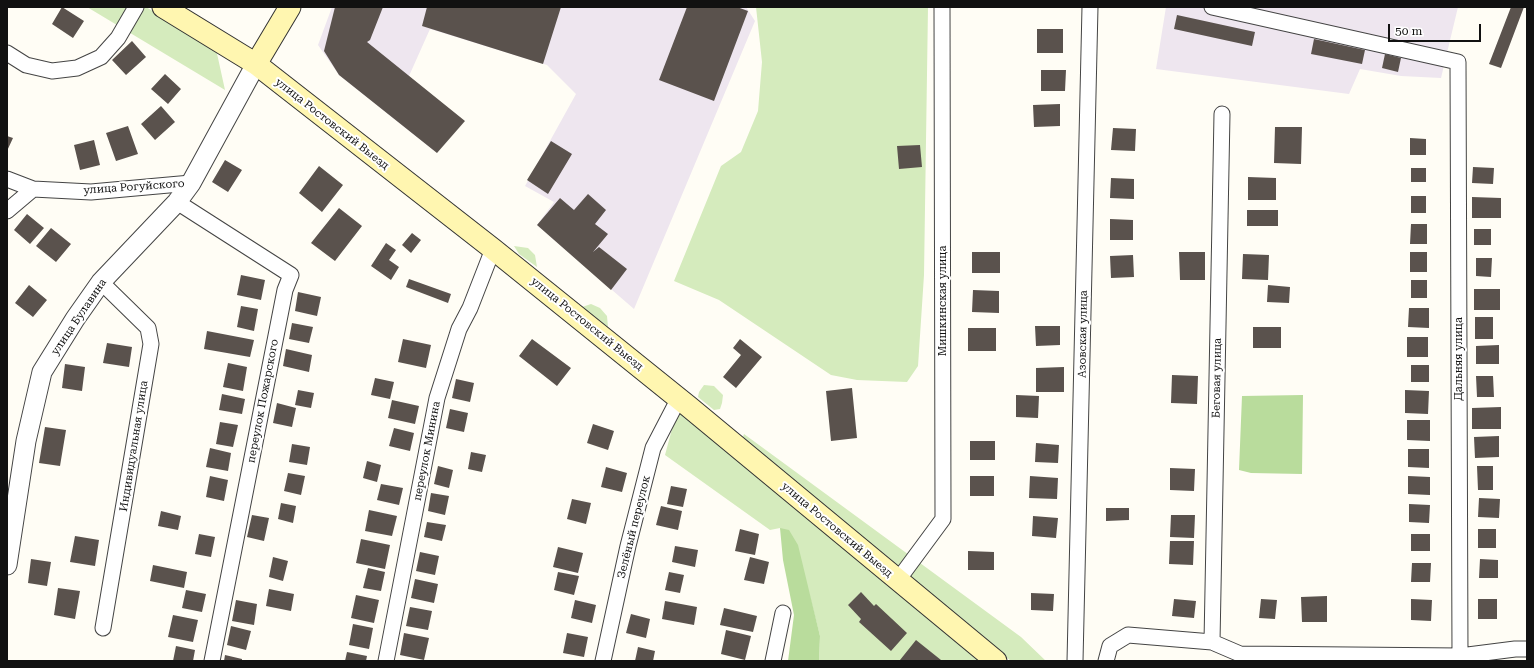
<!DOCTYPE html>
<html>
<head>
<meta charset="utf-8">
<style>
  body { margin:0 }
  #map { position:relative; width:1534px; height:668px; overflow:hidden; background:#fffdf5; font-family:"Roboto Serif",serif }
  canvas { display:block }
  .frame { position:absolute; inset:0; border:8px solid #111; pointer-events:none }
  .scale { position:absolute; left:1388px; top:24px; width:93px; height:18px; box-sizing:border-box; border:2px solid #111; border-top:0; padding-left:5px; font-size:12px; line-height:14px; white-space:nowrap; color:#111; -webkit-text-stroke:3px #fff; paint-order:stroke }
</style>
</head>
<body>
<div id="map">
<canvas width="1534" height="668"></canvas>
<div class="frame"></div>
<div class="scale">50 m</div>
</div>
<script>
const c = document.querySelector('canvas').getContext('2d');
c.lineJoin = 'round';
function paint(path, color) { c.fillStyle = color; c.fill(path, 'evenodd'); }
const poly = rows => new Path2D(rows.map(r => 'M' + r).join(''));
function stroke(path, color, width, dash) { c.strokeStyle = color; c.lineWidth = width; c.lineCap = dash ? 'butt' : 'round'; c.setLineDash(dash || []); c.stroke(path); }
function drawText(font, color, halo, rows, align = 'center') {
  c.font = font + ' "Roboto Serif",serif'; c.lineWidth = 4; c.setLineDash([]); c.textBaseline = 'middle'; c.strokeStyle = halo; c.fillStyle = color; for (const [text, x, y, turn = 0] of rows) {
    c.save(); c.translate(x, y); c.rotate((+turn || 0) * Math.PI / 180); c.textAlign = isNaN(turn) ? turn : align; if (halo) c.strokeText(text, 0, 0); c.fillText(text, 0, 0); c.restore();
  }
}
paint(poly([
  [332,7,746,7,755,21,634,309,537,225,554,202,525,186,576,94,547,65,430,29,409,76,437,153,339,75,318,45],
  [1166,7,1458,7,1441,78,1401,76,1360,69,1349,94,1156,69]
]), '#eee6ef');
paint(poly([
  [87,7,146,7,216,49,225,90],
  [756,7,928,7,924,275,918,366,907,382,857,380,831,375,719,300,674,281,721,166,741,152,758,111,762,62],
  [514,246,528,248,535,255,537,267,519,254],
  [591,304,600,308,607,316,608,327,582,307],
  [704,385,714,386,723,395,722,403,720,409,714,410,698,397,699,392],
  [685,410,989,661,819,661,820,636,809,593,780,528,770,530,665,455,675,418],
  [744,434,1021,637,1046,661,1011,661,741,442]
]), '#d5ebbd');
paint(poly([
  [1303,395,1302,474,1251,473,1239,470,1242,396],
  [780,528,789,530,798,545,820,636,819,661,788,661,794,615,783,560]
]), '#b9dc9c');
paint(poly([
  [62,7,84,21,73,38,52,24],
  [335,7,383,7,370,40,367,42,465,121,437,153,339,75,324,51],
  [427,7,561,7,543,64,422,26],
  [687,7,737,7,748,11,714,101,659,80],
  [1511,7,1524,7,1501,68,1489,64],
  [1177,15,1255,32,1252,46,1174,29],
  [1037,29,1063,29,1063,53,1037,53],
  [1314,39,1365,50,1362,64,1311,54],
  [132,41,146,57,126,75,112,60],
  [1385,54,1401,58,1398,72,1382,68],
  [1041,70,1066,70,1065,91,1041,91],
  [165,74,181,89,168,104,151,89],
  [1060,104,1060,126,1034,127,1033,105],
  [161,106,175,122,155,140,141,124],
  [128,126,138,154,116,161,106,133],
  [1275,127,1302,127,1301,164,1274,163],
  [1113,128,1136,129,1135,151,1111,150],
  [7,136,13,138,7,151],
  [1410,138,1426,139,1426,155,1410,155],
  [94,140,100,165,80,170,74,145],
  [551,141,572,154,548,194,527,180],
  [920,145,922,167,899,169,897,146],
  [225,160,242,170,228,192,212,182],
  [319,166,343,185,322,212,299,193],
  [1473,167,1494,168,1493,184,1472,183],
  [1411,168,1426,168,1426,182,1411,182],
  [1248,177,1276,178,1276,200,1248,200],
  [1111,178,1134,179,1134,199,1110,198],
  [588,194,606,210,595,224,608,234,593,252,599,247,627,269,611,290,537,225,560,198,574,210],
  [1411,196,1426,196,1426,213,1411,213],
  [1472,197,1501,198,1501,218,1472,218],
  [339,208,362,226,335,261,311,243],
  [1247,210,1278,210,1278,226,1247,226],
  [27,214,44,228,30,244,14,230],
  [1110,219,1133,220,1133,240,1110,240],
  [1411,224,1427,224,1427,244,1410,244],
  [51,228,71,244,56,262,36,246],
  [1474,229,1491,229,1491,245,1474,245],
  [412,233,421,240,411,253,402,245],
  [386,243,396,250,389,260,399,267,391,280,371,266],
  [972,252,1000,252,1000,273,972,273],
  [1179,252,1205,252,1205,280,1180,280],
  [1410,252,1427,252,1427,272,1410,272],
  [1243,254,1269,255,1268,280,1242,279],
  [1133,255,1134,277,1111,278,1110,256],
  [1476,258,1492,258,1491,277,1476,276],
  [241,275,265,280,261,300,237,295],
  [409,279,451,294,448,303,406,287],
  [1411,280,1427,280,1427,298,1411,298],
  [29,285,47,300,33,317,15,303],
  [1268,285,1290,287,1289,303,1267,302],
  [1474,289,1500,289,1500,310,1474,310],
  [973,290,999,291,999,313,972,312],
  [298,292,321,297,317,316,295,311],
  [241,306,258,309,254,331,237,327],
  [1409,308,1429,308,1429,328,1408,327],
  [1475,317,1493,317,1493,339,1475,339],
  [292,323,313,327,309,343,289,339],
  [1035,326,1060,326,1060,345,1036,346],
  [1253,327,1281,327,1281,348,1253,348],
  [968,328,996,328,996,351,968,351],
  [207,331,254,340,250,357,204,349],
  [1407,337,1428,337,1428,357,1407,357],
  [403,339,431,345,426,368,398,362],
  [532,339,571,368,557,386,519,356],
  [740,339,762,357,736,388,723,377,741,355,733,348],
  [107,343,132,347,129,367,103,363],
  [1499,345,1499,364,1476,364,1476,346],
  [286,349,312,355,309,372,283,366],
  [228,363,247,367,243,391,223,387],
  [65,364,85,367,82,391,62,388],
  [1411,365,1429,365,1429,382,1411,382],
  [1064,367,1064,392,1036,392,1036,368],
  [1172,375,1198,376,1197,404,1171,403],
  [1476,376,1493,376,1494,397,1477,397],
  [375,378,394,382,390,399,371,395],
  [456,379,474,383,470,402,452,398],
  [852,388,857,438,831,441,826,391],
  [298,390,314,393,311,408,295,405],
  [1405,390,1429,391,1428,414,1405,413],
  [222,394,245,399,242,414,219,410],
  [1016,395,1039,396,1038,418,1016,417],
  [392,400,419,406,415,424,388,418],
  [277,403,296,408,292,427,273,423],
  [1501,407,1501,429,1472,429,1472,408],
  [450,409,468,413,464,432,446,428],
  [1407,420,1430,420,1430,441,1407,440],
  [220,422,238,425,233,447,216,444],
  [593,424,614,431,608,450,587,443],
  [45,427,66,430,60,466,39,463],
  [394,428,414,433,410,451,389,446],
  [1499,436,1499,457,1475,458,1474,437],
  [970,441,995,441,995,460,970,460],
  [1036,443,1059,445,1058,463,1035,462],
  [292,444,310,447,307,465,289,462],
  [210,448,231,453,228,471,206,467],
  [1408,449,1429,449,1429,468,1408,467],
  [471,452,486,455,482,472,468,469],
  [367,461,381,465,377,482,363,478],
  [438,466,453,470,449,488,434,484],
  [1477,466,1493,466,1493,490,1478,490],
  [606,467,627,473,622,492,601,487],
  [1170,468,1195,469,1194,491,1170,490],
  [288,473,305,476,301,495,284,491],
  [210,476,228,480,224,501,206,497],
  [970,476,994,476,994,496,970,496],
  [1030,476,1058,478,1057,499,1029,498],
  [1408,476,1430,477,1430,495,1408,494],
  [381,484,403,488,399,505,377,500],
  [671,486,687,489,683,507,667,504],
  [431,493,449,496,445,515,428,511],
  [1479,498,1500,499,1499,518,1478,517],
  [572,499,591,503,586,524,567,519],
  [281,503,296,506,293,523,278,519],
  [1409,504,1430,505,1429,523,1409,522],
  [661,506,682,511,678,530,656,525],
  [1106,508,1129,508,1129,520,1106,521],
  [369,510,397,516,392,536,365,531],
  [161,511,181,516,178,530,158,526],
  [252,515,269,518,264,541,247,537],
  [1171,515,1195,515,1194,538,1170,537],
  [1033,516,1058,518,1056,538,1032,536],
  [427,522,446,525,442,541,424,537],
  [740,529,759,534,755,555,735,551],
  [1478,529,1496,529,1496,548,1478,548],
  [199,534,215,537,211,557,195,554],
  [1411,534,1430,534,1430,551,1411,551],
  [75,536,99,540,95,566,70,562],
  [361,539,390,545,385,569,356,563],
  [1170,541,1194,541,1193,565,1169,564],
  [675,546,698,550,695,567,672,562],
  [558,547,583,553,578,573,553,567],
  [968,551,994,552,994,570,968,570],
  [420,552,439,556,435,575,416,571],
  [273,557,288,561,283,581,269,577],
  [750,557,769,562,764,584,744,580],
  [31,559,51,562,47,586,28,583],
  [1480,559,1498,560,1498,578,1479,578],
  [1412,563,1431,563,1430,582,1411,582],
  [153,565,187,572,184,588,150,581],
  [368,568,385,572,381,591,363,588],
  [558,572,579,576,574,595,554,590],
  [669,572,684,575,680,593,665,590],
  [415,579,438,584,434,603,411,598],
  [58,588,80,591,75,619,54,615],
  [269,589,294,594,291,611,266,606],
  [186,590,206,594,202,612,182,608],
  [861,592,874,606,876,604,907,633,891,651,859,622,861,619,848,605],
  [1031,593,1054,594,1053,611,1031,610],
  [356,595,379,600,374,623,351,618],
  [1327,596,1327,622,1302,622,1301,597],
  [1174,599,1196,601,1194,618,1172,616],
  [1261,599,1277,600,1275,619,1259,618],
  [1411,599,1432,600,1431,621,1411,620],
  [1478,599,1497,599,1497,619,1478,619],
  [236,600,257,604,254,625,232,621],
  [575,600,596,605,592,623,571,618],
  [665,601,697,607,694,625,662,619],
  [410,607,432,611,428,630,406,626],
  [724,608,757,616,753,632,720,625],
  [631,614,650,619,646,638,626,633],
  [173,615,198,620,193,642,168,637],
  [353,624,373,628,369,649,349,645],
  [231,626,251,631,246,650,227,645],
  [726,630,751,636,745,660,721,654],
  [404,633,429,638,424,660,400,655],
  [567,633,588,637,584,657,563,653],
  [916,640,941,660,940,661,902,661,900,660],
  [176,646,195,650,193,661,173,661],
  [638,647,655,651,653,661,635,661],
  [347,652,367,656,366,661,345,661],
  [225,655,242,659,242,661,224,661]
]), '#5a524d');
const minor = poly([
  [1212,7,1458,62,1460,656],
  [7,53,26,65,52,71,77,68,101,57,118,38,136,7],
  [7,179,33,189,91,192,191,183],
  [177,202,291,275,285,290,212,661],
  [7,211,33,189],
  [101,282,148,328,151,344,103,628],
  [898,580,943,519,942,7],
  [1212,642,1222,114],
  [386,661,437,398,459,329,470,308,493,249],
  [603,661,628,546,653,448,679,398],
  [773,661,783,613],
  [1075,661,1090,7],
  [1106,661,1110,646,1128,635,1212,642,1240,654,1460,656,1515,649,1527,649]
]);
const tertiary = poly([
  [7,565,26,441,42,372,75,319,101,282,177,202,191,183,256,64]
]);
const secondary = poly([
  [163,7,256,64,493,249,688,406,996,661],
  [256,64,290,7]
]);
stroke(minor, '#444', 17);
stroke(tertiary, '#444', 21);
stroke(secondary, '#333', 23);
stroke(minor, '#fff', 15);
stroke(tertiary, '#fff', 19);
stroke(secondary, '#fff6b0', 21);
drawText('11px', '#111', '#fff', [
  ["улица Ростовский Выезд",332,124,38],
  ["улица Рогуйского",134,187,-4],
  ["Мишкинская улица",943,301,-90],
  ["улица Булавина",79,317,-56],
  ["улица Ростовский Выезд",587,324,39],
  ["Азовская улица",1083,334,-89],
  ["Дальняя улица",1459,359,-90],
  ["Беговая улица",1217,378,-89],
  ["переулок Пожарского",263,401,-79],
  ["Индивидуальная улица",134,446,-81],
  ["переулок Минина",427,451,-79],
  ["Зелёный переулок",634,527,-76],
  ["улица Ростовский Выезд",837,530,40]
]);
</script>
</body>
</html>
